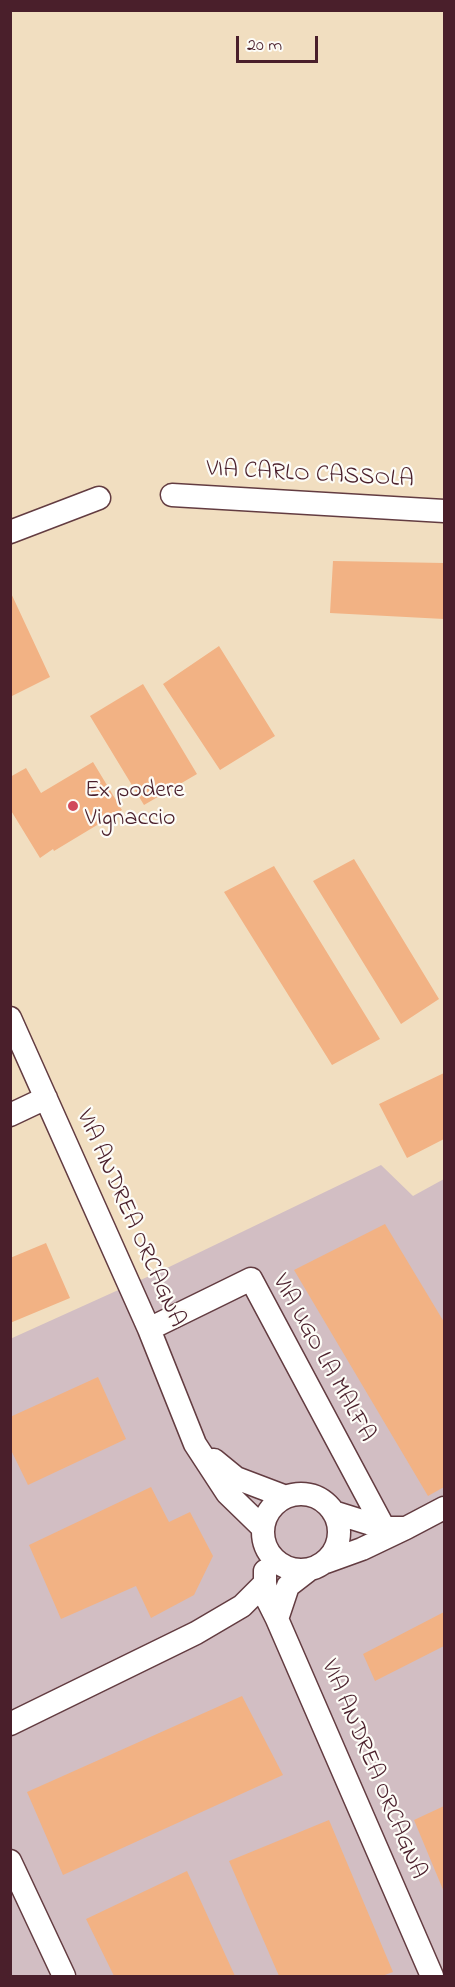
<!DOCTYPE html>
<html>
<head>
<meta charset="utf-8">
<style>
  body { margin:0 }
  #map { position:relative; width:455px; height:1987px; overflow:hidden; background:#f1dec0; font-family:"Indie Flower",sans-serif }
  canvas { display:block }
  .frame { position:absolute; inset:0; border:12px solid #4a1f2b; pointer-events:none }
  .scale { position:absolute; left:236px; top:36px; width:82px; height:27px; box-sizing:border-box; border:3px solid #4a1f2b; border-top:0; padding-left:8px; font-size:18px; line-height:21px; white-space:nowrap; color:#4a1f2b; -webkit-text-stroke:4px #fdfcf7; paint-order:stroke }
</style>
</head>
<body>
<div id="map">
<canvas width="455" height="1987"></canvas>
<div class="frame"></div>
<div class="scale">20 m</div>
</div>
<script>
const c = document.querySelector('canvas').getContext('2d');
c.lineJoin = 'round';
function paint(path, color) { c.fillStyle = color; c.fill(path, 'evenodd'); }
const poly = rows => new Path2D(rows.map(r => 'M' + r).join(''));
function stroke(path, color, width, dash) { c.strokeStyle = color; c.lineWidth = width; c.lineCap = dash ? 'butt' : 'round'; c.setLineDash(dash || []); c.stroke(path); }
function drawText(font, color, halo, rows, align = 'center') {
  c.font = font + ' "Indie Flower",sans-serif'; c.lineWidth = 4.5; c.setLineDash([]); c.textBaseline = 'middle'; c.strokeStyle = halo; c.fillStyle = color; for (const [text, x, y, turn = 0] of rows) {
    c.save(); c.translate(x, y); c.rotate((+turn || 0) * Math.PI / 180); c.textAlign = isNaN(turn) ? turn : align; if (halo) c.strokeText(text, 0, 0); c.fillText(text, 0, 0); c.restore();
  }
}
paint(poly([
  [381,1165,413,1196,444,1179,444,1976,11,1976,10,1339,167,1268]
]), '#d2bec3');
paint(poly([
  [333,561,444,563,444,619,330,613],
  [10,591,50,677,10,697],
  [219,646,275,736,220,770,163,684],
  [143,684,197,774,144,805,90,716],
  [93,762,122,810,54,851,53,849,40,858,10,809,10,777,26,768,41,793],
  [354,859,439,999,401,1024,313,881],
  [274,866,380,1039,332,1065,224,892],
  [444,1073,444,1139,407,1158,379,1104],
  [385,1224,444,1322,444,1487,428,1496,294,1270],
  [46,1243,70,1298,10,1323,10,1258],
  [98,1377,126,1439,28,1485,10,1448,10,1417],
  [151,1487,169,1522,190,1512,213,1556,194,1595,151,1618,136,1586,61,1619,29,1545],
  [444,1612,444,1646,375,1681,363,1654],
  [242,1696,283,1775,63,1875,27,1792],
  [444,1806,444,1892,414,1820],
  [329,1820,393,1972,382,1976,279,1976,229,1861],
  [187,1871,235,1976,114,1976,86,1919]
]), '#f2b284');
const minor = poly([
  [172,495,444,511],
  [10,532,99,498],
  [10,1018,149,1329,195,1444,227,1493,263,1528],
  [10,1115,46,1098],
  [149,1329,251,1279,384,1528],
  [214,1460,236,1478,286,1497],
  '263 1532a38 38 0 1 1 76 0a38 38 0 1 1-76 0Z',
  [406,1528,444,1508],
  [326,1562,362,1549,406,1528,384,1528,333,1512],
  [265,1571,265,1583,268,1601,277,1619,288,1586,310,1569],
  [277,1619,432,1976],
  [10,1724,196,1633,242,1606,265,1583],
  [10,1861,64,1976]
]);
stroke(minor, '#633c41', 25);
stroke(minor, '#fff', 22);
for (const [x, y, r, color] of [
  [73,806,6,"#d1495b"]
]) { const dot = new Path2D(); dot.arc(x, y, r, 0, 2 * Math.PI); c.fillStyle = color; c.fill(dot); stroke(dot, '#fdfcf7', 2); }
drawText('24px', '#4a1f2b', '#fdfcf7', [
  ["VIA CARLO CASSOLA",310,476,3],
  ["VIA ANDREA ORCAGNA",129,1219,66],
  ["VIA UGO LA MALFA",322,1359,61],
  ["VIA ANDREA ORCAGNA",372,1770,67]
]);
drawText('24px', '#4a1f2b', '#fdfcf7', [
  ["Ex podere",85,792],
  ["Vignaccio",85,820]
], 'left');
</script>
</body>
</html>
